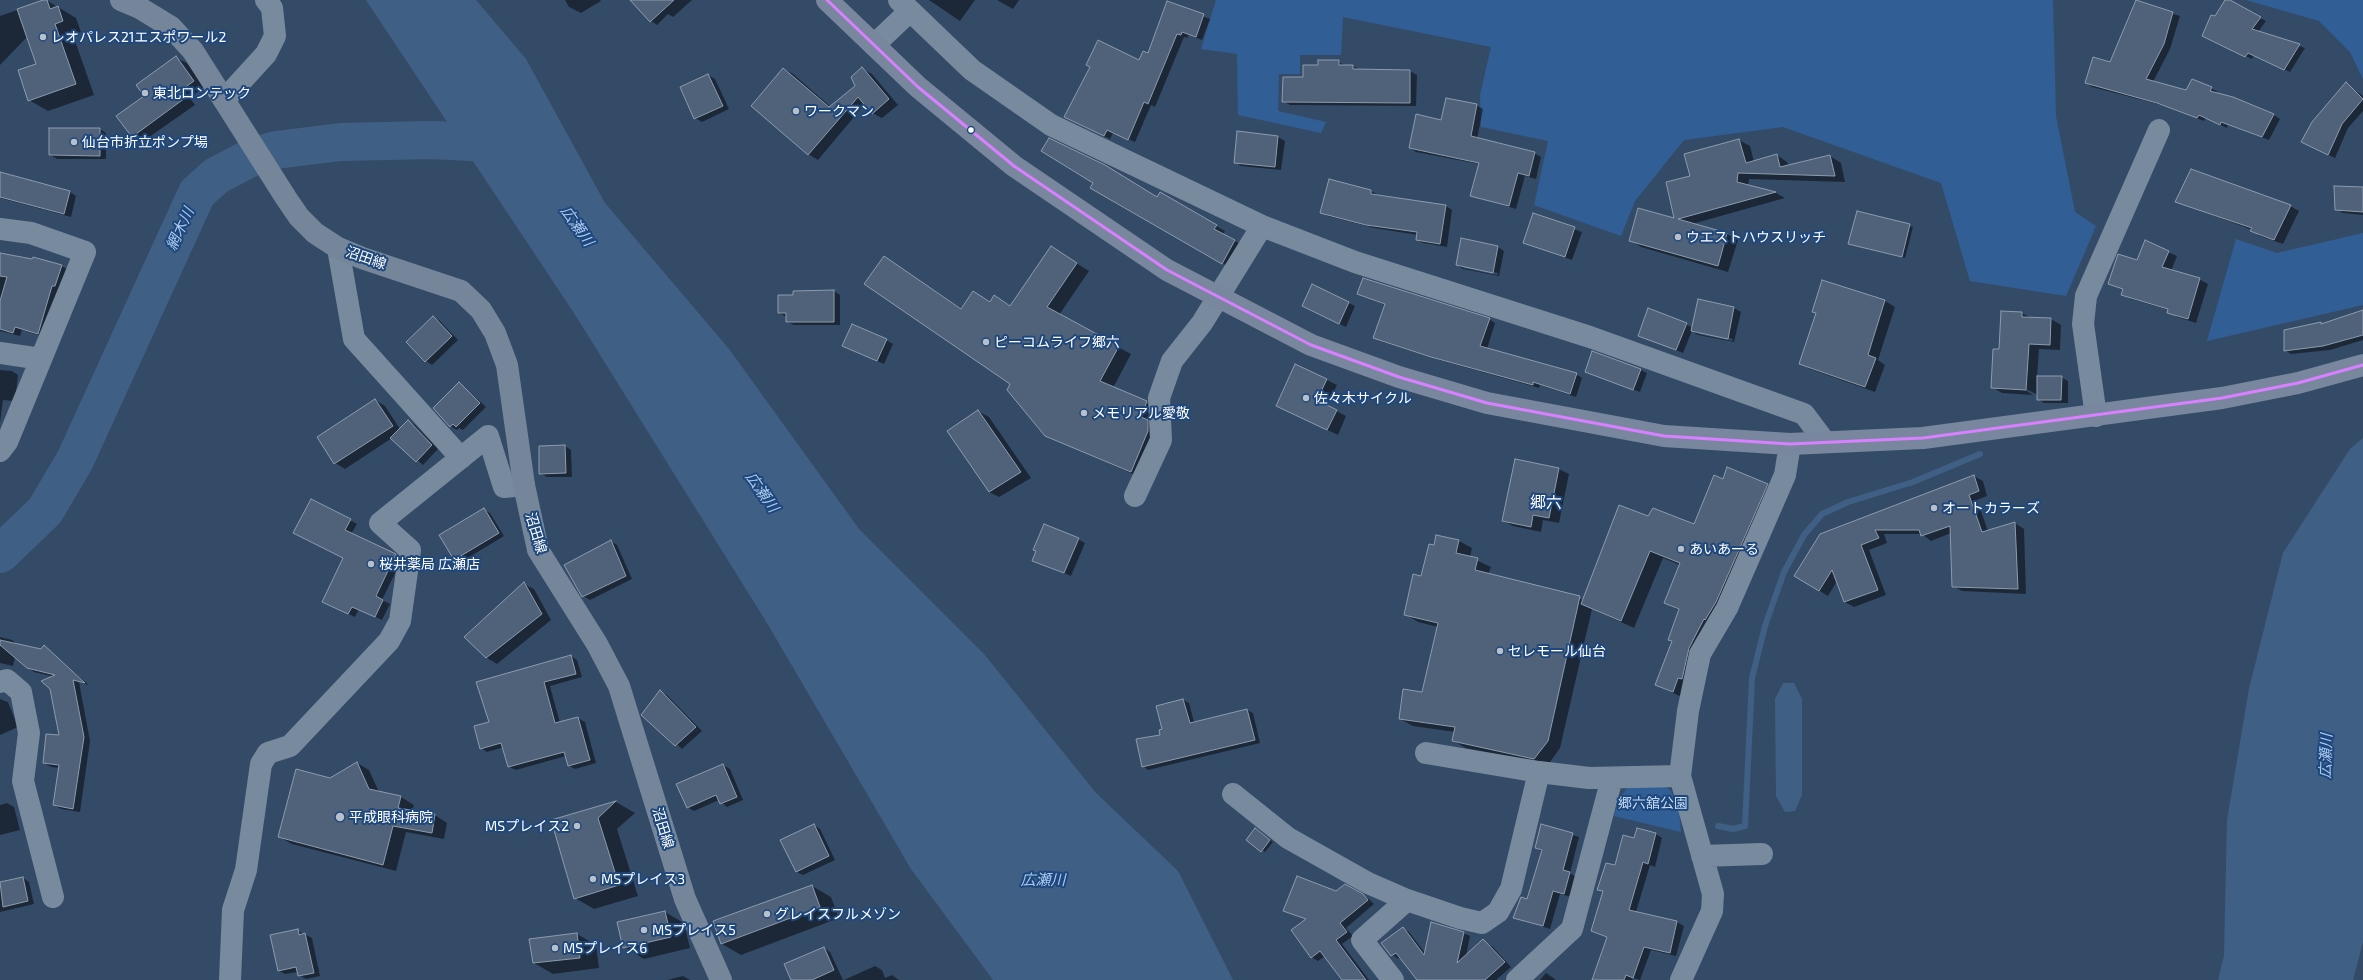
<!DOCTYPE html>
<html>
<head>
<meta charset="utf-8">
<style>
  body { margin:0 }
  canvas { display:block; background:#344b67 }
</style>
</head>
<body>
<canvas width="2363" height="980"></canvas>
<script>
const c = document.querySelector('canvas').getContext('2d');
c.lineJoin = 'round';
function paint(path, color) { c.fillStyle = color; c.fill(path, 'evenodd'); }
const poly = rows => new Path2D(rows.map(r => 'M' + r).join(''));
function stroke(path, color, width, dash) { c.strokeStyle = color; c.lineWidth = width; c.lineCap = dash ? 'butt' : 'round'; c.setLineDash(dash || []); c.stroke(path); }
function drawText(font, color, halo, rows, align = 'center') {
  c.font = font + ' "Exo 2","Noto Sans JP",sans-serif'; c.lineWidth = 4; c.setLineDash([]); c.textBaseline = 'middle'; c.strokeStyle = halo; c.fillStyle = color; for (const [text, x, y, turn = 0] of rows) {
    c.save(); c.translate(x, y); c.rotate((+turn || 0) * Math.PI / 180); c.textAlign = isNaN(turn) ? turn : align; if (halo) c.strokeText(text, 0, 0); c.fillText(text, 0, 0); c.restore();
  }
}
paint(poly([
  [1216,0,2053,0,2056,116,2075,212,2096,226,2066,296,1970,281,1941,183,1783,127,1684,140,1635,201,1621,236,1534,205,1548,141,1481,127,1480,95,1491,47,1343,17,1341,55,1300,55,1300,74,1279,74,1278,111,1326,122,1321,133,1238,115,1237,54,1201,49],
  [2246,0,2363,0,2363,79,2350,52,2319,21],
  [2363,233,2363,305,2207,341,2236,239,2277,253],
  [1661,782,1671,791,1679,811,1681,832,1614,816,1619,798,1631,784]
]), '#315e95');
paint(poly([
  [366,0,476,0,526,59,605,203,729,349,859,529,984,654,1096,793,1178,871,1233,980,993,980,911,869,767,623,574,313],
  [2363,438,2363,942,2353,980,2218,980,2224,956,2227,820,2249,689,2283,553,2350,449],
  [1783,683,1794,683,1802,699,1802,795,1795,811,1785,812,1776,796,1775,699]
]), '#405f85');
paint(poly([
  [46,0,76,18,81,32,73,35,94,95,48,111,29,100,38,65,28,36,0,65,0,16],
  [565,0,600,0,601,1,581,13,569,7],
  [642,0,692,0,673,17,668,14,657,25,651,21],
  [929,0,975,0,960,21],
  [997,0,1019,0,1013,9],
  [2227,0,2266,21,2258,32,2305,48,2290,72,2254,55,2252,59,2209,39,2215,17],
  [1167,2,1210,19,1202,40,1189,35,1187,38,1184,37,1155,107,1151,105,1135,142,1113,133,1110,139,1072,121,1148,55],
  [2136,2,2180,16,2170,49,2153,82,2186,91,2211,88,2218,92,2217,94,2274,115,2280,119,2269,140,2228,125,2227,128,2206,118,2204,121,2165,106,2092,87,2086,83,2111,63],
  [176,58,187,63,204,87,190,98,195,105,142,142,132,136,145,96],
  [1338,61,1345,66,1353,66,1360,70,1410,71,1417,75,1416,106,1290,105,1283,101,1304,78,1319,66],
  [784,69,793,74,831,107,857,87,862,69,872,74,898,105,882,118,872,113,865,104,818,160,808,154],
  [708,75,715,79,729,109,702,122,695,118],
  [2346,84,2363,96,2363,111,2348,128,2335,158,2309,146],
  [1476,105,1483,109,1477,139,1534,153,1541,157,1536,179,1525,176,1516,209,1471,195,1479,164,1416,152,1410,148,1442,121],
  [100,129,106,133,106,159,57,159,50,155],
  [1238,132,1278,137,1285,141,1281,170,1241,166,1235,162],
  [1739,140,1750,146,1754,162,1777,155,1787,162,1789,166,1830,156,1841,163,1845,182,1749,179,1748,186,1776,193,1785,198,1692,224,1727,234,1738,240,1728,272,1641,247,1630,240,1676,219,1691,177],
  [0,173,70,192,76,196,71,217,0,198],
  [1330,180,1371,191,1378,195,1446,206,1452,210,1447,247,1423,243,1417,240,1418,235,1374,228,1328,216,1321,212],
  [1095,183,1158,198,1160,194,1225,231,1223,234,1244,246,1231,268,1117,204,1092,188],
  [2363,188,2363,215,2343,213,2336,209],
  [2176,201,2290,206,2299,211,2283,244,2260,236,2252,230],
  [1857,212,1913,227,1905,258,1849,244],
  [1534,214,1582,232,1572,260,1524,242],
  [2145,242,2177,256,2171,271,2199,279,2208,284,2196,323,2177,317,2168,312,2169,310,2131,299,2122,294,2124,290,2110,284,2138,261],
  [1051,247,1089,271,1059,315,1131,354,1113,388,1159,409,1144,479,1046,435,1012,383,884,257,962,309,974,292,991,302,995,297,1011,306],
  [1498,247,1504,251,1499,276,1463,269,1457,265],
  [1463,266,1498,273,1497,275,1463,268],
  [0,255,62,266,68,270,44,337,22,330,20,336,0,331],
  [1823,282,1885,301,1895,307,1878,360,1885,365,1875,392,1810,369,1800,363,1817,314],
  [1312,285,1355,306,1346,327,1309,309],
  [834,291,840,295,840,325,794,325,787,322,787,317,779,313,794,296],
  [1358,294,1489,319,1495,323,1487,349,1576,374,1582,378,1576,397,1540,385,1539,388,1439,360,1380,341,1374,337,1385,305],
  [1698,300,1734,308,1741,312,1734,342,1698,335,1692,331,1683,353,1639,335,1686,324,1693,328],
  [1698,332,1733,339,1732,341,1698,334],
  [2363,311,2363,340,2330,350,2291,354,2285,350,2321,323,2324,324],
  [2002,312,2022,313,2031,318,2051,319,2061,325,2060,350,2039,349,2037,377,2061,377,2068,381,2068,403,2044,403,2038,399,2038,395,2022,387,2022,388,2033,395,2002,393,1992,387,2000,350],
  [433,317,440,321,458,340,432,365,426,361],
  [886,340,893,344,884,364,843,346],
  [1296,365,1337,385,1327,406,1346,416,1338,435,1277,406],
  [0,370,12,371,18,375,15,401,3,400,0,423],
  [1641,370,1647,373,1640,392,1586,372],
  [460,383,486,407,463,430,459,428,457,430,450,426],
  [375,400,385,406,400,429,408,421,415,425,438,449,423,465,392,438,345,469,335,463],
  [978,411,989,417,1031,478,999,497,989,492],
  [565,446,571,450,572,477,547,477,540,473],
  [1516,460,1559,469,1569,474,1559,523,1543,520,1541,532,1513,526,1503,521],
  [1974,476,1983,481,1987,496,1977,500,1988,531,2015,523,2024,529,2026,594,1962,591,1953,586,1951,533,1931,541,1922,534,1884,534,1887,543,1869,550,1886,595,1854,607,1845,602,1837,581,1828,596,1795,576,1820,535],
  [1723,480,1767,484,1780,492,1686,699,1656,685,1673,641,1680,611,1665,603,1680,565,1663,558,1634,628,1592,609,1560,748,1548,765,1466,748,1453,741,1455,732,1413,726,1400,719,1423,693,1438,627,1418,622,1405,614,1435,546,1459,541,1472,548,1470,557,1491,567,1488,575,1584,600,1649,518,1694,525],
  [484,510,490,513,504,536,461,562,455,559],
  [350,520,357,524,351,534,402,559,382,600,390,604,382,620,359,609,355,617,330,605,344,558,301,536],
  [1078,539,1085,543,1071,576,1033,560],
  [611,541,617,545,632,579,590,600,583,596],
  [524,584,534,589,551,620,497,664,487,658,465,637],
  [0,637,12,640,18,645,41,651,44,647,89,685,79,682,90,741,80,812,61,809,54,805,60,768,51,767,44,763,60,736,55,677,34,672,15,657,13,666,0,663],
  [571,656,577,660,582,677,550,686,560,723,578,718,585,722,596,763,575,769,568,765,566,756,516,770,509,767,504,747,487,752,481,748,490,723],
  [660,691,667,695,702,731,682,749,643,714],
  [0,699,8,702,18,727,0,735],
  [1183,700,1189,703,1194,722,1247,710,1253,713,1260,743,1148,770,1143,766],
  [357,763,369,770,379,792,401,797,414,805,412,811,435,815,447,823,444,839,406,832,396,871,292,844,279,837,330,779],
  [723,765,730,769,743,800,727,807,719,800,694,811,687,807],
  [616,802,635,813,617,829,638,896,594,909,575,898,552,821],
  [7,803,14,807,20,830,0,835,0,805],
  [814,825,820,829,835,860,803,875,796,872],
  [1542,825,1579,837,1570,873,1576,877,1571,897,1560,894,1550,929,1514,917,1528,900,1542,852,1536,848],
  [1258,830,1273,842,1265,852,1247,840],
  [1656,834,1662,838,1655,867,1650,865,1636,912,1677,922,1684,926,1676,956,1651,950,1640,980,1633,978,1632,980,1593,980,1608,938,1592,931,1604,892,1598,889,1635,839],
  [23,878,29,882,34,904,0,912,0,883],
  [1345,885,1369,899,1374,904,1346,928,1353,936,1342,944,1369,980,1344,980,1325,956,1318,961,1311,957,1307,920,1284,910,1337,893],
  [812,886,831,897,839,918,741,955,722,944],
  [665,912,684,923,690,948,644,959,624,947],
  [1403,928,1409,932,1425,953,1463,933,1470,936,1466,956,1486,943,1493,947,1511,967,1496,980,1418,980,1401,957,1399,959,1392,955],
  [298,931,312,938,320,976,306,979,299,975,298,972,285,974,279,971],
  [577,934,596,945,599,968,553,974,534,963],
  [824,948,830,952,843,980,792,980],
  [875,966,882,970,885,978,892,975,899,980,844,980],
  [1546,973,1552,977,1556,980,1540,980],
  [683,976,690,980,667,980]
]), '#0007');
stroke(poly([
  [1718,826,1733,829,1745,826,1752,678,1765,626,1784,572,1804,535,1822,514,1848,502,1913,482,1980,454]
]), '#405f85', 6);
stroke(poly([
  [0,554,45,511,75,460,197,193,216,176,252,157,276,150,341,142,432,140,514,144]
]), '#405f85', 38);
const building = poly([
  [43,0,47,0,50,9,58,6,63,21,55,24,76,84,28,101,18,70,36,64,17,9,43,0],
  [630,0,674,0,650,22,630,0],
  [2136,0,2173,12,2164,44,2146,79,2186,90,2192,79,2212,87,2210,91,2233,97,2274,114,2262,137,2221,122,2220,125,2199,115,2197,118,2157,103,2085,83,2093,57,2110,62,2136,0],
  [2225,0,2230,0,2261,17,2252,29,2300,44,2284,70,2248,53,2245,57,2202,36,2211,15,2215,16,2225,0],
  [1167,1,1204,14,1196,37,1182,32,1181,35,1177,34,1148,104,1144,102,1128,140,1107,130,1104,136,1064,117,1090,67,1086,65,1098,40,1139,60,1143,51,1148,53,1167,1],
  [176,56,194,81,180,91,185,98,132,137,116,116,144,96,136,85,176,56],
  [1318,60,1339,60,1339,65,1353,65,1353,69,1410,70,1410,103,1282,102,1283,77,1303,77,1303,65,1318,65,1318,60],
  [862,67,889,99,872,114,858,97,808,155,751,106,783,68,829,107,855,86,851,77,862,67],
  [708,74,723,106,694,119,680,87,708,74],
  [2346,82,2363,99,2342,124,2328,155,2301,142,2312,122,2346,82],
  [1446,98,1477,104,1471,136,1535,152,1529,176,1518,173,1509,206,1470,196,1479,163,1409,148,1416,114,1441,120,1446,98],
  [49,128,100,128,100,156,49,155,49,128],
  [1237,131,1278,136,1275,167,1234,163,1237,131],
  [1049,138,1105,165,1157,197,1160,192,1217,225,1214,229,1235,240,1222,264,1090,188,1093,183,1041,151,1049,138],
  [1739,139,1746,163,1777,154,1780,167,1830,155,1835,176,1738,173,1737,182,1776,192,1678,219,1727,233,1718,266,1629,241,1638,208,1674,218,1666,182,1690,176,1684,154,1739,139],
  [2191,169,2291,205,2274,240,2250,231,2252,228,2175,202,2191,169],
  [0,172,70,191,64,214,0,197,0,172],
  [1329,179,1371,190,1371,194,1446,205,1440,244,1416,240,1417,232,1366,225,1320,213,1329,179],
  [2334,186,2363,187,2363,212,2335,210,2334,186],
  [1857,211,1910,224,1902,257,1848,244,1857,211],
  [1533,213,1575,227,1565,257,1523,243,1533,213],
  [1461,238,1498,246,1493,273,1456,265,1461,238],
  [2145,240,2169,251,2162,267,2200,278,2188,319,2167,313,2168,309,2121,295,2123,289,2108,284,2118,254,2137,260,2145,240],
  [1051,246,1077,263,1047,307,1119,346,1100,381,1147,401,1141,417,1148,420,1148,431,1131,472,1045,436,1007,390,1010,384,864,284,884,256,961,309,973,291,990,302,994,295,1010,306,1051,246],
  [0,253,32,259,33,257,62,265,55,286,52,286,38,334,15,327,13,333,0,329,0,301,7,277,0,276,0,253],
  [1363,278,1490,318,1480,346,1577,373,1570,394,1533,382,1533,385,1431,357,1373,338,1385,304,1357,294,1363,278],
  [1822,280,1885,300,1868,355,1876,358,1865,387,1799,364,1816,313,1812,312,1822,280],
  [1312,284,1349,302,1339,324,1302,306,1312,284],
  [834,290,834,322,786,322,786,313,778,313,778,295,793,295,793,291,834,290],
  [1698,299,1734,307,1728,339,1691,331,1698,299],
  [1648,308,1687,323,1676,350,1638,336,1648,308],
  [2363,310,2363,335,2323,346,2284,351,2284,330,2321,322,2321,324,2363,310],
  [2001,311,2022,312,2022,317,2051,318,2050,345,2029,344,2026,390,1991,388,1993,349,1999,349,2001,311],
  [433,316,452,336,425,362,406,342,433,316],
  [852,324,887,339,877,361,842,346,852,324],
  [1592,351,1641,369,1633,390,1585,372,1592,351],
  [1295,364,1327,379,1317,400,1337,410,1327,430,1276,406,1295,364],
  [2037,376,2062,376,2061,400,2037,400,2037,376],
  [459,382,480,403,456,427,453,424,450,427,433,408,459,382],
  [375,399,393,426,334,464,317,437,375,399],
  [978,410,1021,472,989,492,947,431,978,410],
  [408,420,432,445,416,462,390,438,408,420],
  [565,445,566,473,539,474,539,446,565,445],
  [1515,459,1559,468,1549,518,1533,515,1531,527,1502,521,1515,459],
  [1727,467,1768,484,1716,602,1705,620,1704,619,1689,648,1682,679,1678,678,1673,692,1655,685,1672,641,1668,640,1679,609,1664,603,1680,563,1650,551,1621,621,1581,604,1619,505,1648,516,1653,508,1694,524,1714,475,1723,479,1727,467],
  [1974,475,1979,491,1969,495,1982,532,2015,522,2018,589,1952,587,1950,526,1921,536,1919,530,1875,530,1879,538,1861,545,1878,590,1844,602,1832,570,1819,591,1794,576,1820,534,1974,475],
  [311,499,351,519,345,530,396,554,376,596,383,600,375,617,352,607,348,614,322,602,343,558,293,533,311,499],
  [484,508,499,533,454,560,439,535,484,508],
  [1044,524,1079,538,1064,573,1032,561,1036,551,1033,550,1044,524],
  [1436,535,1459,540,1456,553,1478,558,1475,570,1580,596,1548,741,1534,759,1452,741,1455,727,1399,719,1403,689,1422,692,1438,623,1404,615,1413,574,1421,576,1429,544,1434,545,1436,535],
  [611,540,626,576,582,597,564,565,611,540],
  [524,582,542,614,486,658,464,637,524,582],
  [0,640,41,649,44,645,85,683,73,680,84,737,73,809,53,805,59,765,43,763,46,734,59,735,50,689,41,681,55,675,27,668,0,645,0,640],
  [571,655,576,674,544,682,555,723,578,717,590,760,568,766,564,752,508,767,501,743,480,749,474,726,489,722,476,682,571,655],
  [660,690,696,727,675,746,641,715,660,690],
  [1183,699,1190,723,1247,709,1255,740,1142,767,1136,739,1160,735,1159,730,1162,729,1156,706,1183,699],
  [357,762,369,789,401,796,398,808,435,814,432,833,393,826,383,865,278,837,296,769,330,778,357,762],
  [723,764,737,797,720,804,716,795,687,808,676,784,723,764],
  [616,801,598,818,619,885,574,899,551,820,616,801],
  [814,824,829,856,796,872,780,840,814,824],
  [1541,824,1573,833,1563,870,1570,872,1564,894,1553,891,1543,926,1513,918,1521,897,1527,899,1542,850,1535,848,1541,824],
  [1255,828,1270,840,1261,852,1246,840,1255,828],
  [1637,828,1656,833,1648,864,1643,862,1629,910,1677,921,1670,953,1644,947,1633,978,1626,975,1624,980,1592,980,1607,937,1591,931,1603,891,1597,890,1606,863,1615,865,1623,835,1634,838,1637,828],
  [1297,876,1336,891,1345,884,1363,894,1368,900,1340,923,1347,932,1336,940,1366,980,1342,980,1320,951,1311,958,1291,930,1306,919,1283,911,1297,876],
  [23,877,28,901,3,907,0,882,23,877],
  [812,885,820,907,721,944,713,921,812,885],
  [665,911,671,937,623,948,617,922,665,911],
  [1431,922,1464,932,1457,963,1483,939,1505,962,1485,980,1417,980,1396,953,1391,956,1381,943,1403,927,1424,955,1431,922],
  [298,929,299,935,305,933,314,973,298,976,296,967,278,971,270,935,298,929],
  [577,933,580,958,533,963,529,939,577,933],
  [824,947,834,970,812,980,791,980,784,964,824,947]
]);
paint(building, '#506279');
stroke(building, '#8c9bad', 1);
stroke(poly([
  [899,0,972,70,1051,125,1262,226,1355,262,1590,337,1804,414,1825,442],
  [874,45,910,11],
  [224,100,266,54,275,36,272,8,266,0],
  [0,229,31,233,85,252,7,442,0,451],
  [338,248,354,339,461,458],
  [0,353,41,359],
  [2096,416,2083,324,2086,296,2159,130],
  [1135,496,1161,440,1159,398,1172,361,1202,323,1262,226],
  [0,682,7,680,21,692,29,733,23,781,53,897],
  [1426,753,1539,772],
  [1233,794,1288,838,1368,883,1407,900,1460,918,1482,923,1498,912,1511,889,1539,772,1589,778,1680,776],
  [1702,856,1762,854],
  [230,980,233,910,246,870,261,764,268,753,290,746,389,641,400,621,410,550,380,523,488,436,504,487,524,485],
  [1393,980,1362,940,1407,900],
  [1517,980,1572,929,1612,778],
  [1681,980,1712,911,1713,894,1680,776,1688,711,1700,654,1727,608,1785,475,1790,444]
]), '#788a9e', 22);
stroke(poly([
  [121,0,140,8,171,27,193,51,286,198,299,217,315,233,338,248,362,258,461,291,481,310,495,333,507,365,524,485,538,550,597,644,619,686,685,899,721,980]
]), '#75869a', 22);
stroke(poly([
  [827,0,918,87,1014,166,1167,270,1311,345,1399,377,1487,403,1664,436,1790,444,1923,438,2222,398,2298,383,2363,365]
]), '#78879d', 22);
stroke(poly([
  [827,0,918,87,1014,166,1167,270,1311,345,1399,377,1487,403,1664,436,1790,444,1923,438,2222,398,2298,383,2363,365]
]), '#d880ff', 3);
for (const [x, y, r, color] of [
  [43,37,4,"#b8c0ca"],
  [145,93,4,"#b8c0ca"],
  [796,111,4,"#b8c0ca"],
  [971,130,3.5,"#fff"],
  [74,142,4,"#b8c0ca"],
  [1678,237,4,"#b8c0ca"],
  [986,342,4,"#b8c0ca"],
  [1306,398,4,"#b8c0ca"],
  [1084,413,4,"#b8c0ca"],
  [1934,508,4,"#b8c0ca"],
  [1681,549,4,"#b8c0ca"],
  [371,564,4,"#b8c0ca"],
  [1500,651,4,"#b8c0ca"],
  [340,817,5,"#b8c0ca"],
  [577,826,4,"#b8c0ca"],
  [593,879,4,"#b8c0ca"],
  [767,914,4,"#b8c0ca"],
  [644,930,4,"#b8c0ca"],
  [555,948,4,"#b8c0ca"]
]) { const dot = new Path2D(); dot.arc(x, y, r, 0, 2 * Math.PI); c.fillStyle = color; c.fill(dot); stroke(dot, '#1e487d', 1.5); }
drawText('14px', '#fff', '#1e487d', [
  ["レオパレス21エスポワール2",51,37],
  ["東北ロンテック",153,93],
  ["ワークマン",804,111],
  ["仙台市折立ポンプ場",82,142],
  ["ウエストハウスリッチ",1686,237],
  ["ピーコムライフ郷六",994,342],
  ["佐々木サイクル",1314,398],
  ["メモリアル愛敬",1092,413],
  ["オートカラーズ",1942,508],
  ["あいあーる",1689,549],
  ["桜井薬局 広瀬店",379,564],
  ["セレモール仙台",1508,651],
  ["平成眼科病院",349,817],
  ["MSプレイス2",569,826,"right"],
  ["MSプレイス3",601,879],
  ["グレイスフルメゾン",775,914],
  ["MSプレイス5",652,930],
  ["MSプレイス6",563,948]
], 'left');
drawText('14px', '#fff', '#1e487d', [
  ["沼田線",366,258,19],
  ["沼田線",536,533,73],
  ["沼田線",663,828,73]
]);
drawText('14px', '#c4dbf6', '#1e487d', [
  ["郷六舘公園",1653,803]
]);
drawText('italic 15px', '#abcbf0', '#1e487d', [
  ["広瀬川",577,226,55],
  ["網木川",180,229,-65],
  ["広瀬川",762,492,55],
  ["広瀬川",2326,756,-88],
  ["広瀬川",1043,880]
]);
drawText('16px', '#fff', '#1e487d', [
  ["郷六",1546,503]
]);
</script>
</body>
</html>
